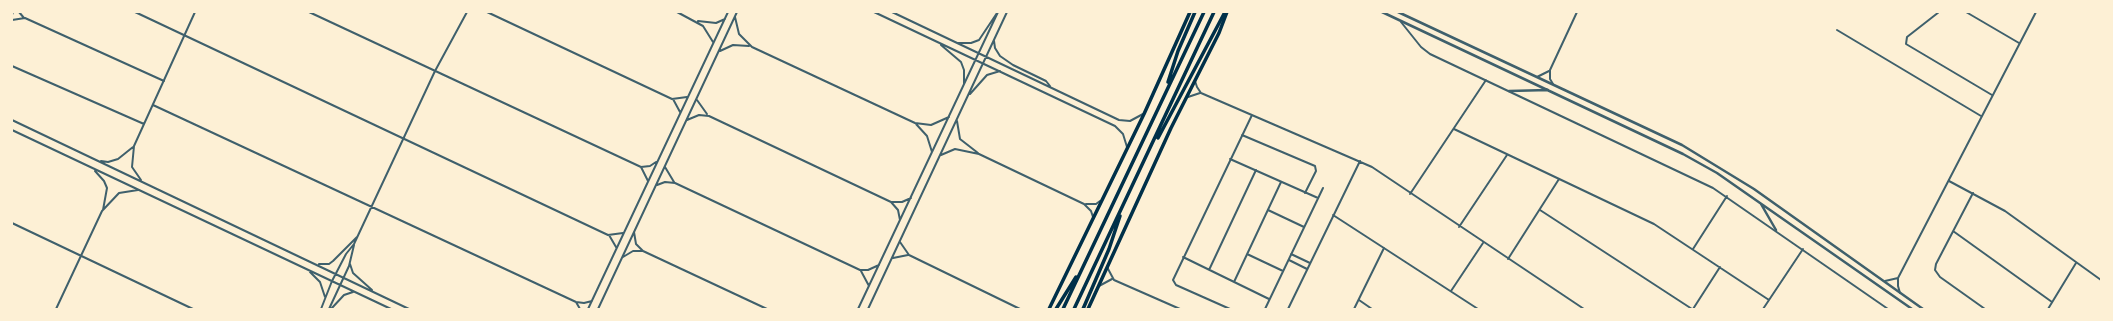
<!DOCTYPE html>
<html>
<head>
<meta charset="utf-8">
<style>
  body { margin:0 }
  #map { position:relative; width:2113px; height:321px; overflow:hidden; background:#fdf0d5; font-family:"PT Sans",sans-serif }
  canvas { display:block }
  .frame { position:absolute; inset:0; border:13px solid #fdf0d5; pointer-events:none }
</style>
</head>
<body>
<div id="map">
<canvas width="2113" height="321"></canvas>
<div class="frame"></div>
</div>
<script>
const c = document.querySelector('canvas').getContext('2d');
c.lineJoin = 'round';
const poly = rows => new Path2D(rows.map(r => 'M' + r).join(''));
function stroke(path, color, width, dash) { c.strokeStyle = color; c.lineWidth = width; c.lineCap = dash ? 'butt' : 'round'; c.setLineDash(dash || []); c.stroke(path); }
stroke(poly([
  [19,12,24,18],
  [135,12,608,235,623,233],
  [309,12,641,167,648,181],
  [487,12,672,99,687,97],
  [677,12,703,26,713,42],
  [874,12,1115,126,1123,134,1127,147],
  [892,12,1119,120,1130,121,1143,114],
  [1939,12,1907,37,1906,44,1992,95],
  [1966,12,2019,43],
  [12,15,13,12],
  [735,17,739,34,752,47,915,123,931,125,949,117],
  [12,20,25,18,164,81],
  [698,21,716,23,725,19],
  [1401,22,1421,47,1430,54,1713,188,1888,309],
  [1837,30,1981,116],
  [994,41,995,48,1000,56,1013,65,1046,81,1050,86],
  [958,43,971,43,979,40,997,13],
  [941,45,961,62,964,70,964,84],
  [720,51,733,45,749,46],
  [12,66,144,124],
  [1537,77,1549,71],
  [1195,81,1197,87,1201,93,1372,167,1584,309],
  [1553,84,1550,79,1550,70,1577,12],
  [970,94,987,75,1000,71],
  [1188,97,1200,93],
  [673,99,680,112],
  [697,100,707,114],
  [153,105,576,302,584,303,592,301],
  [12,120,409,309],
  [687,120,699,115,709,116,891,202,898,210,900,220],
  [957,121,960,139,978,153],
  [916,124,927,136,932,152],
  [1454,129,1654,224,1769,300],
  [12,130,391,309],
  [1242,135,1315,166,1316,171,1305,193],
  [941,155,955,149,979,154,1084,204,1091,211,1093,217],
  [1230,159,1318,198],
  [101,161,108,162,118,159,133,147],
  [641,167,650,166,656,162],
  [665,167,674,182],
  [95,171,104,181,107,188,103,210],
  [141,180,132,167,134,146,195,12],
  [1949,181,2005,211,2101,280],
  [657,185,665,182,675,183,860,270,868,270,879,265],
  [1973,193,1936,264,1935,270,1940,277,1985,309],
  [1410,194,1486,80],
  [892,202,902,202,911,198],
  [1086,204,1096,204,1100,201],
  [1268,210,1304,227],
  [1540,210,1692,309],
  [1333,215,1478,309],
  [12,223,193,309],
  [1459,227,1507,155],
  [1953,231,2052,302],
  [634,232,636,244,643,251,767,309],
  [609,235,616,247],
  [900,242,909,255,1020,309],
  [1693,249,1727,196],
  [1247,254,1283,271],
  [1291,254,1310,263],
  [623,257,633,251,642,251],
  [1183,257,1269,299],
  [893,258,908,255],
  [1508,259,1559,179],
  [1289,260,1307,269],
  [319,264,329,264,333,261,357,237],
  [350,264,353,273,372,290],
  [1107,267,1114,280,1180,309],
  [1209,270,1256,170],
  [861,271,869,286],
  [310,272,320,282,325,297],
  [1885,281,1898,278],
  [1234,282,1281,182],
  [1099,286,1112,279],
  [1451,291,1483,243],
  [1900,293,1898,286,1898,278,2036,12],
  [1359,300,1372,309],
  [576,302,580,309],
  [56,309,102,211,119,193,138,190],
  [321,309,332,281,346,254,354,244,435,71,467,12],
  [329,309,349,266,354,245],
  [331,309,344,295,353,292],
  [588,309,728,12],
  [598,309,737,12],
  [858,309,998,12],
  [868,309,1007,12],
  [1230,309,1176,285,1173,280,1252,115],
  [1265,309,1323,188],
  [1288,309,1360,161],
  [1354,309,1384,248],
  [1693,309,1720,267],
  [1763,309,1803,249],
  [2048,309,2076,263]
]), '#3f606c', 2);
stroke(poly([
  [1382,12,1683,154,1717,173,1912,309],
  [1398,12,1682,145,1754,189,1923,309],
  [1509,91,1548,90],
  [1761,204,1776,230]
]), '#3f606c', 2.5);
stroke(poly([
  [1049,309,1144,114,1190,12],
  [1088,309,1171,128,1219,33,1227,12]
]), '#003049', 3.5);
stroke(poly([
  [1168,82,1178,51,1195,12],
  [1158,138,1225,12],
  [1056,309,1076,277],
  [1063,309,1204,12],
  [1074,309,1214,12],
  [1083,309,1109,249,1120,216]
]), '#003049', 3.5);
</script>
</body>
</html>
